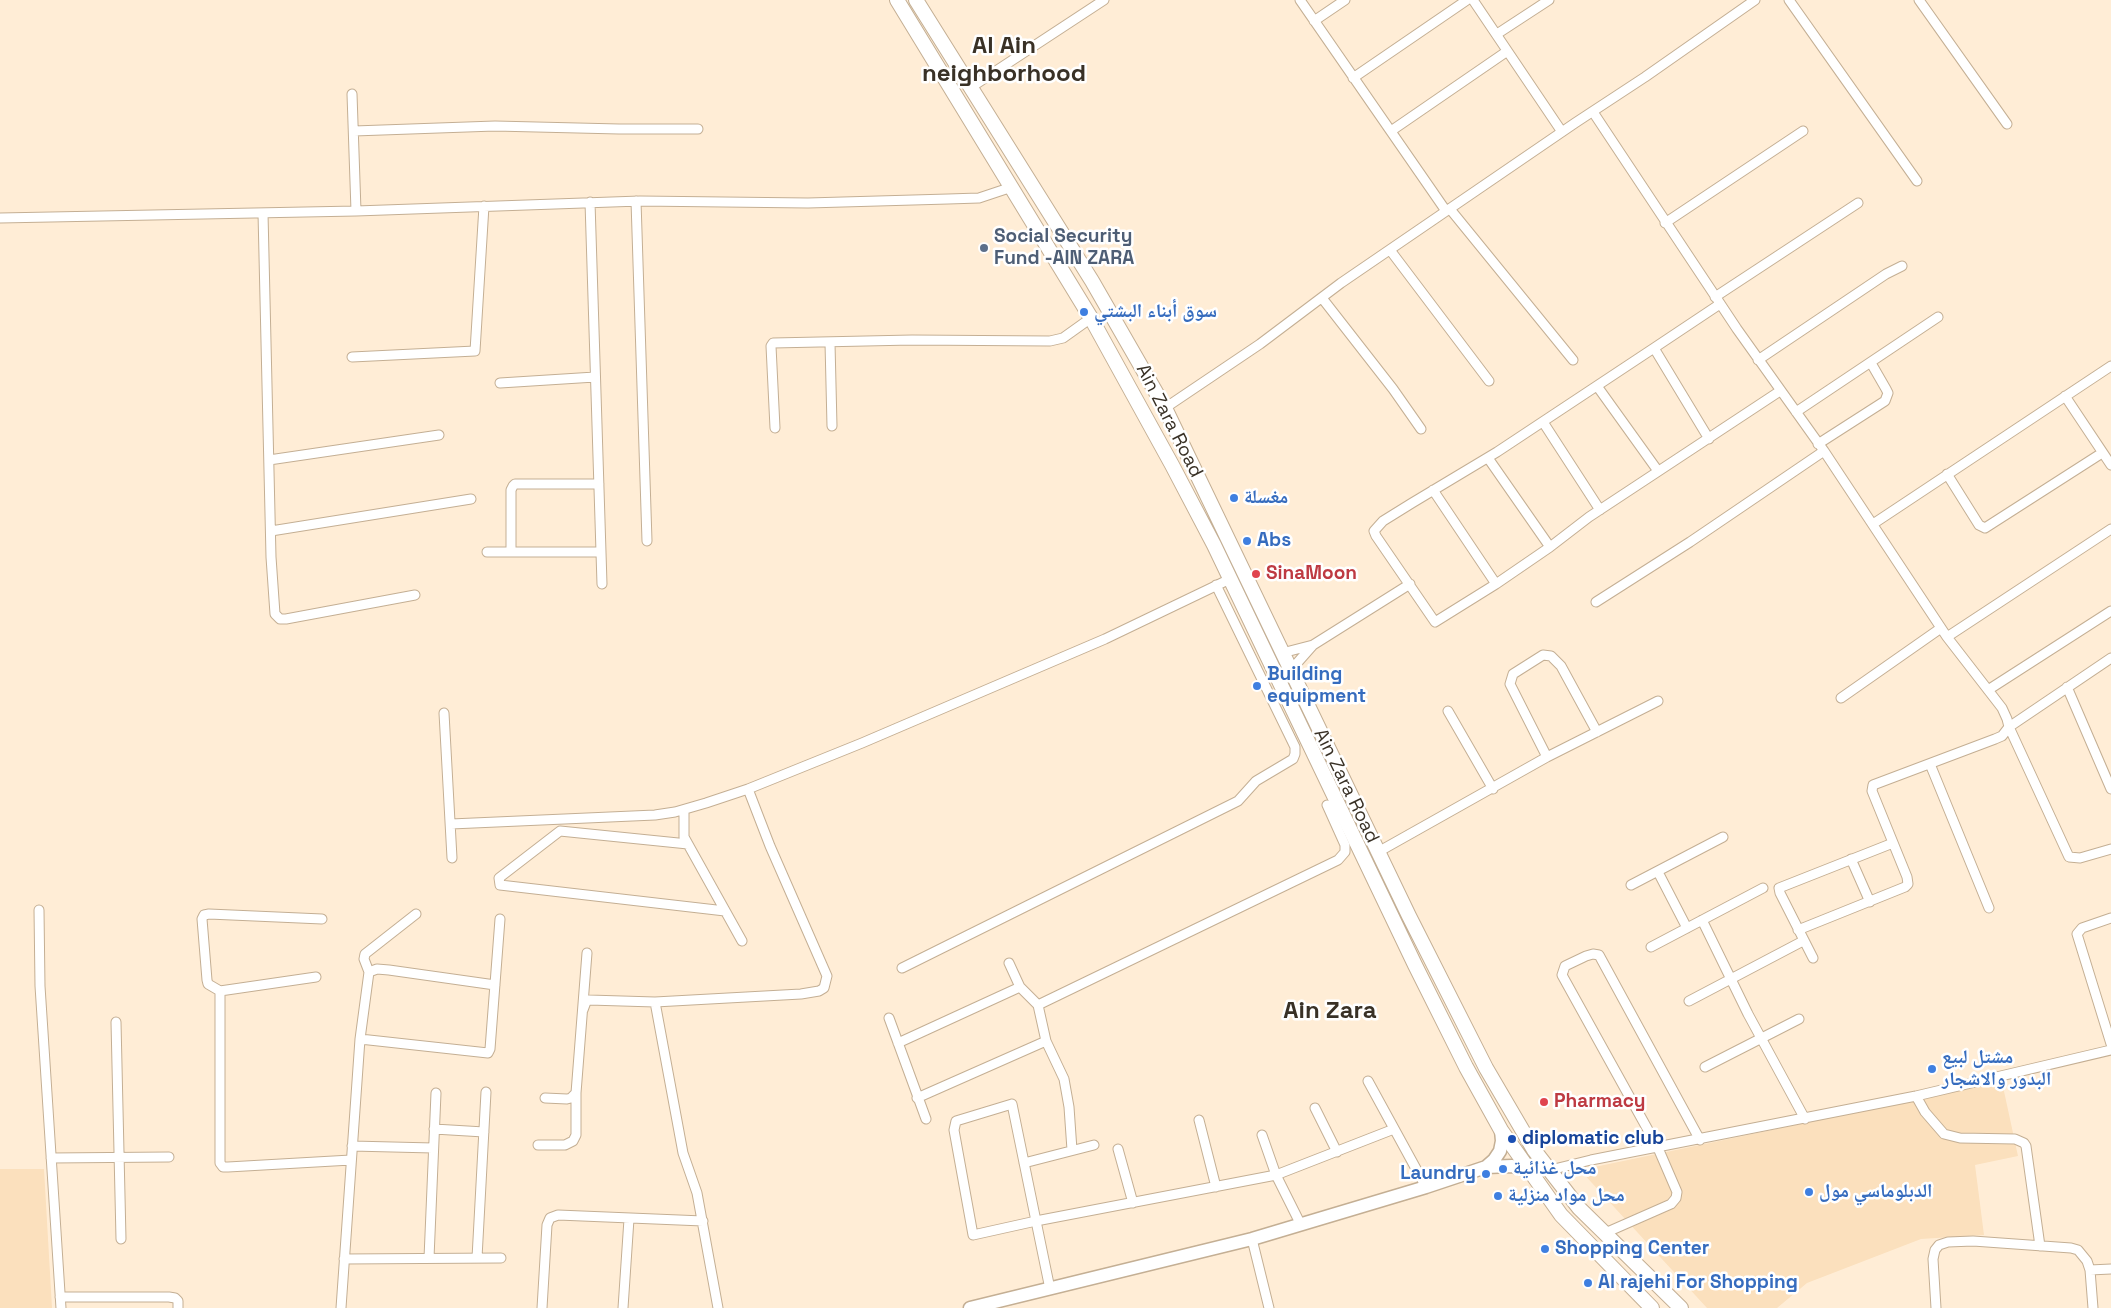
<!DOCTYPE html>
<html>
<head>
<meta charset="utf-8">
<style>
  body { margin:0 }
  canvas { display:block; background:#ffedd6 }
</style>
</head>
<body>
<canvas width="2111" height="1308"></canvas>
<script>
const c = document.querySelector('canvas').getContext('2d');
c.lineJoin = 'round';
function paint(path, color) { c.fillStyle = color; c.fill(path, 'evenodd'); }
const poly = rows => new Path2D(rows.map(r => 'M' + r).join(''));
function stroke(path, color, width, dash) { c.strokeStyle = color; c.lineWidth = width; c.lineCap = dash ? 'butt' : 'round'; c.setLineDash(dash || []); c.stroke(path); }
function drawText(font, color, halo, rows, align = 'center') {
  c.font = font + ' "Space Grotesk","Noto Naskh Arabic",sans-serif'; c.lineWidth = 5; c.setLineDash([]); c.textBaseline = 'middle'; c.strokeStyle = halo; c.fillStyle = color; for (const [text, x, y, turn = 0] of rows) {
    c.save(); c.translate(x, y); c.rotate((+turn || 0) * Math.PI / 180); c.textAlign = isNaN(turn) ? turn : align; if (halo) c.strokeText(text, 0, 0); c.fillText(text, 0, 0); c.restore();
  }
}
paint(poly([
  [2002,1082,2018,1156,1975,1165,1984,1235,1921,1239,1807,1283,1777,1308,1707,1308,1580,1170],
  [44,1169,52,1308,0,1308,0,1169]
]), '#fbe0bd');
const street = poly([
  [1300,0,1446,211],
  [1473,0,1562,132],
  [1789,0,1917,181],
  [1919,0,2007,124],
  [1314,21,1345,0],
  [1497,34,1549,0],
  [1353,78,1467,0],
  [970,88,1104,0],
  [352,94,356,211],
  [1593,112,1737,329,1824,451,1947,637,2002,708,2007,719,2009,727,2002,736,1995,739,1873,785,1872,791,1907,877,1908,884,1905,887,1798,930],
  [354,131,495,126,619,129,698,129],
  [1391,131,1506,52],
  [636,201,647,541],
  [590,202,602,584],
  [1450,209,1573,360],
  [263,213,271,557,275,614,280,619,286,619,415,595],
  [0,218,356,211,640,201,808,203,948,199,979,198,1012,187],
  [1665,223,1803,131],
  [1390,250,1489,381],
  [1715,297,1858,203],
  [1322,298,1393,389,1421,429],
  [830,343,832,426],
  [1654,348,1720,304],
  [352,357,475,351,484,206],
  [1758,360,1886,274,1902,266],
  [500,383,595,377],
  [1597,386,1658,471],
  [2065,396,2111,465],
  [1165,408,1260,344,1341,283,1575,123,1645,77,1755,0],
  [1796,412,1938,317],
  [1543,422,1600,510],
  [775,428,771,346,773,343,912,340,1050,341,1063,338,1091,318],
  [1818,444,1885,401,1888,393,1886,389,1871,363],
  [1488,458,1550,547],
  [269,460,439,435],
  [1947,474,1979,525,1985,528,2102,453],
  [1433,490,1496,584,1435,622,1376,536,1374,531,1383,521,1412,503,1497,452,1654,348,1709,439],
  [1873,524,2111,366],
  [271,531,471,499],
  [487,552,601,552],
  [511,552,511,490,513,486,515,484,599,484],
  [1496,584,1550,547,1589,517,1780,391],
  [1596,602,1690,542,1824,451],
  [1947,637,2111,529],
  [1282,653,1313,645],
  [2111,658,2009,727,2069,857,2080,858,2111,849],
  [1290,671,1313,645,1410,584],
  [2067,687,2111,789],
  [1988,690,2111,611],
  [1841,698,1941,628],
  [1448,711,1493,789],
  [444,713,452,858],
  [1547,757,1510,684,1513,674,1543,655,1551,656,1561,666,1597,732],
  [1930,764,1989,908],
  [684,810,684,837,742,941],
  [451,824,655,815,675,812,706,803,748,789,862,743,1105,639,1230,579],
  [688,844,560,831,499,878,500,885,725,911],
  [1378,852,1547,757,1658,701],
  [1851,859,1870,902],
  [1658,872,1687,928],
  [1631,885,1723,837],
  [39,910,40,986,61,1308],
  [2111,918,2082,928,2077,934,2111,1044],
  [1702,920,1748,1014,1805,1119],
  [1651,947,1763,888],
  [1813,958,1780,893,1779,888,1893,843],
  [1009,963,1020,987,1038,1005,1046,1041,1064,1079,1069,1107,1072,1150],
  [902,968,1238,801,1256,781,1293,759,1295,754,1295,747,1216,585],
  [369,972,364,959,365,954,416,914],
  [316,977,220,991,208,984,207,980,202,919,204,915,209,914,322,919],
  [220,991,220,1163,223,1167,228,1167,351,1160],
  [1689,1001,1803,941],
  [655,1002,683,1153,697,1193,718,1308],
  [1038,1005,1338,860,1345,852,1345,845,1327,805],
  [583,1010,586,1002,589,1000,655,1002,801,994,819,991,824,988,827,976,770,846,748,789],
  [889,1018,926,1119],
  [116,1022,121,1239],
  [360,1039,488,1053,490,1049,500,919],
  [898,1043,1020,987],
  [1705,1067,1799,1019],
  [1368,1081,1426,1187],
  [1916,1096,1925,1112,1944,1134,1960,1138,2015,1139,2024,1143,2026,1146,2040,1246],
  [545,1098,567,1099,571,1098,576,1093,587,953],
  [917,1098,1046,1041],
  [1315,1108,1337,1152],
  [1199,1120,1216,1187],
  [434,1129,484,1132],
  [1262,1135,1276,1175,1301,1225],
  [538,1145,565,1145,573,1141,576,1135,576,1093],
  [352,1146,433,1148],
  [1118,1149,1133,1203],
  [51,1158,169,1157],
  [1024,1163,1094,1145],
  [1550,1170,1591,1160,1916,1096,2111,1050],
  [1605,1233,1671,1204,1676,1198,1677,1192,1658,1148,1562,975,1565,966,1586,956,1593,954,1599,955,1700,1140],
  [1252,1239,1269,1308],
  [429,1258,436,1093],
  [477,1258,486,1092],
  [344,1259,501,1258],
  [2090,1270,2111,1269],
  [1050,1289,1036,1221,1012,1104,956,1121,954,1130,973,1235,1036,1221,1276,1175,1394,1129],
  [60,1297,169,1297,175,1298,178,1301,178,1308],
  [341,1308,360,1039,369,972,377,969,389,970,495,985],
  [542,1308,547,1225,550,1218,558,1215,703,1221],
  [623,1308,629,1219],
  [1936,1308,1933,1259,1935,1250,1939,1245,1948,1242,1973,1241,2071,1248,2078,1250,2087,1261,2090,1270,2093,1308]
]);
const secondary = poly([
  [1486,1167,1494,1160,1500,1151,1502,1141,1501,1130],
  [970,1308,1252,1239,1426,1187,1486,1167,1512,1166,1529,1171]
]);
const primary = poly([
  [897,0,1091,318,1172,465,1214,545,1415,965,1466,1067,1501,1130,1561,1215,1652,1308],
  [916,0,1092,281,1165,408,1409,916,1486,1068,1534,1150,1579,1208,1681,1308]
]);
stroke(street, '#c4af94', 11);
stroke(secondary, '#c4af94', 15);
stroke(primary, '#c4af94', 16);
stroke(street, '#fff', 9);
stroke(secondary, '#fff', 12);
stroke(primary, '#fff', 14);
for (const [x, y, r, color] of [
  [984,248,5,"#5c6f8a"],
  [1084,312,5,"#3f7fe0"],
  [1234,498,5,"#3f7fe0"],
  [1247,541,5,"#3f7fe0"],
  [1256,574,5,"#e0444e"],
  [1257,686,5,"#3f7fe0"],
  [1932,1069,5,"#3f7fe0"],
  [1544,1102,5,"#e0444e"],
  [1512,1139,5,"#1a4fb4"],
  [1503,1169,5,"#3f7fe0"],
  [1486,1174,5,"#3f7fe0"],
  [1809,1192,5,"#3f7fe0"],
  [1498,1196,5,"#3f7fe0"],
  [1545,1249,5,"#3f7fe0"],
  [1588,1283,5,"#3f7fe0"]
]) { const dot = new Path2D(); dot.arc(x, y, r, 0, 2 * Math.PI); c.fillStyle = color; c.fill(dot); stroke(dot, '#fff', 2); }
drawText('bold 19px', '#4e5e75', '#fff', [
  ["Social Security",994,237],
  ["Fund -AIN ZARA",994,259]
], 'left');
drawText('bold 19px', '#366cbe', '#fff', [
  ["سوق أبناء البشتي",1094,312],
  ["مغسلة",1244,498],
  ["Abs",1257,541],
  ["Building",1267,675],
  ["equipment",1267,697],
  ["مشتل لبيع",1942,1058],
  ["البدور والاشجار",1942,1080],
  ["محل غذائية",1513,1169],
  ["Laundry",1476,1174,"right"],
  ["الدبلوماسي مول",1819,1192],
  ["محل مواد منزلية",1508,1196],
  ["Shopping Center",1555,1249],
  ["Al rajehi For Shopping",1598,1283]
], 'left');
drawText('19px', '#393126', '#fff', [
  ["Ain Zara Road",1169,421,63],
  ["Ain Zara Road",1346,786,64]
]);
drawText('bold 19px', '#be3a42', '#fff', [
  ["SinaMoon",1266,574],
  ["Pharmacy",1554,1102]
], 'left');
drawText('bold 19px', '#164399', '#fff', [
  ["diplomatic club",1522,1139]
], 'left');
drawText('bold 24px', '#393126', '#fff', [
  ["Al Ain",1004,46],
  ["neighborhood",1004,74],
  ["Ain Zara",1330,1011]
]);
</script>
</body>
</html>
